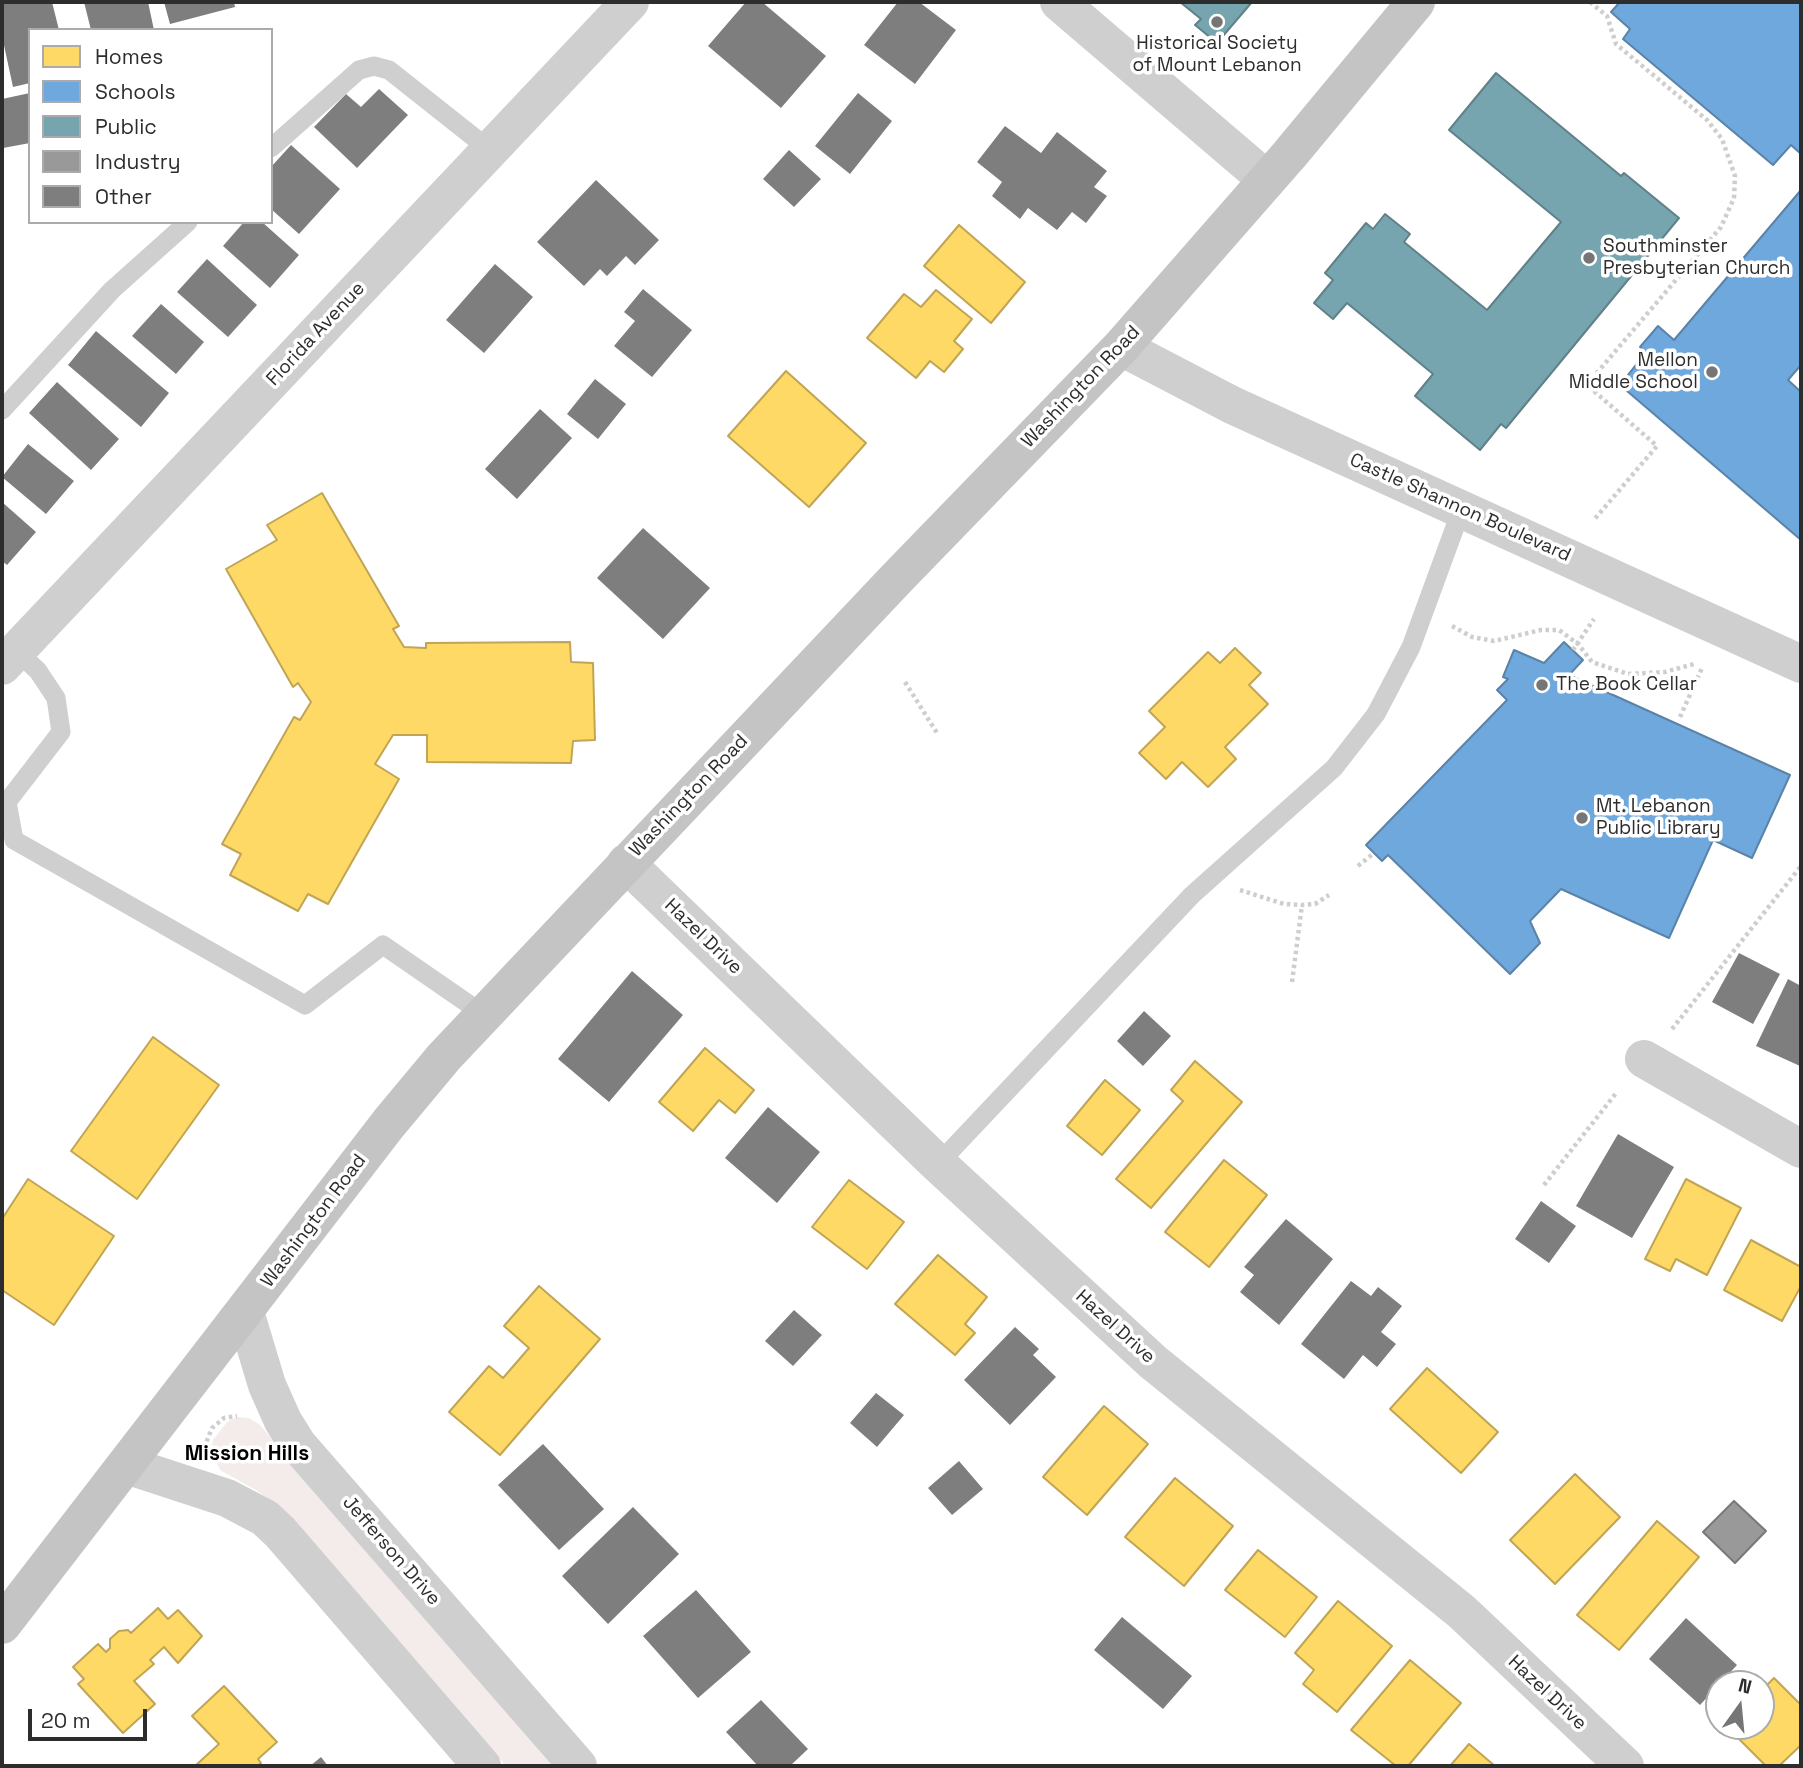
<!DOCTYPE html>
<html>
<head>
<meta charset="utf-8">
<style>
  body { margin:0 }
  #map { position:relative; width:1803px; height:1768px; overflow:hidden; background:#fff; font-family:"Space Grotesk",sans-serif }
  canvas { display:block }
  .frame { position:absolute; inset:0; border:4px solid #2d2d2d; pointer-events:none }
  .legend { position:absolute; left:28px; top:28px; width:245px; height:196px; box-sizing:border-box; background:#fff; border:2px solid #ababab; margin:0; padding:9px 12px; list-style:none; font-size:21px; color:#2d2d2d }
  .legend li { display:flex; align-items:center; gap:14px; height:35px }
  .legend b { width:35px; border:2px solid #ababab }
  .north { position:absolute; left:1705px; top:1670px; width:70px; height:70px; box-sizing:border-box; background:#fff; border:2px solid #ababab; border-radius:50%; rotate:15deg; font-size:19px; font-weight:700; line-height:28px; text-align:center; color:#2d2d2d }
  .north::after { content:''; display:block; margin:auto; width:24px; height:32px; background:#767676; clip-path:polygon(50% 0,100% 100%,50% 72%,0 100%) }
  .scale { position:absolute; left:28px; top:1709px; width:119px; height:32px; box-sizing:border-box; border:4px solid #2d2d2d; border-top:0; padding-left:9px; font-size:21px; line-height:24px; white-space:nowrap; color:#2d2d2d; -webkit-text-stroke:5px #fff; paint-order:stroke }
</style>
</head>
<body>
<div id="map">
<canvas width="1803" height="1768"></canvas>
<div class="frame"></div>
<ul class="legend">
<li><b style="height:19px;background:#ffd966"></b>Homes</li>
<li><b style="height:19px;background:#6fa8dc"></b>Schools</li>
<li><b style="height:19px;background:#76a5af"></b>Public</li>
<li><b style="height:19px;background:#999"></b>Industry</li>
<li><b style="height:19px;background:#7e7e7e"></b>Other</li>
</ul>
<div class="north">N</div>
<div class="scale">20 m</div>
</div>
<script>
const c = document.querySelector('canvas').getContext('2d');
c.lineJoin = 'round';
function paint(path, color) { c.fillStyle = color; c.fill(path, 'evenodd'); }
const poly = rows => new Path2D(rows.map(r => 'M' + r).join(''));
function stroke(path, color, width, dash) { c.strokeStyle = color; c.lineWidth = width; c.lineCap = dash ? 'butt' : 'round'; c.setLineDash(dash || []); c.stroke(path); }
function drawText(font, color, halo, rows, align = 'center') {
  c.font = font + ' "Space Grotesk",sans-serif'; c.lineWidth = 7; c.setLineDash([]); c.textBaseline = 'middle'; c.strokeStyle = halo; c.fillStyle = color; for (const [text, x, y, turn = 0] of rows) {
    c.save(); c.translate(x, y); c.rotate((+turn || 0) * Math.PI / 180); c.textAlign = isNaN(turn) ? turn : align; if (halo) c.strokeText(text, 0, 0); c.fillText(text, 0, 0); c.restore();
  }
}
paint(poly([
  [237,1417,249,1418,260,1425,553,1766,506,1766,293,1519,256,1490,220,1470,211,1451,213,1440,227,1422]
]), '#f4ebeb');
const homes = poly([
  [959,225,1025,282,991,323,924,266,959,225],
  [936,290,972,319,954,341,963,349,944,372,930,361,916,378,867,338,904,294,921,307,936,290],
  [786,371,866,443,809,507,728,436,786,371],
  [322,493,399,626,393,629,404,647,426,648,426,643,570,642,571,662,593,663,595,740,573,741,571,763,427,762,427,735,393,735,375,764,399,779,328,904,308,894,298,911,230,875,241,854,222,844,294,717,300,720,311,702,298,683,293,687,226,569,277,540,267,525,322,493],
  [1235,648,1261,673,1249,685,1268,704,1225,747,1236,759,1208,787,1182,762,1166,779,1139,753,1165,727,1149,711,1208,652,1220,663,1235,648],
  [153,1037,219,1085,137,1199,71,1151,153,1037],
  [705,1048,754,1090,735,1113,719,1100,693,1131,659,1102,705,1048],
  [1195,1061,1242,1102,1151,1208,1116,1179,1183,1101,1171,1090,1195,1061],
  [1105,1080,1140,1110,1102,1155,1067,1126,1105,1080],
  [1224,1160,1267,1195,1209,1267,1165,1232,1224,1160],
  [28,1179,114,1236,54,1325,2,1290,2,1219,28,1179],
  [1686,1179,1741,1208,1707,1275,1676,1259,1670,1271,1645,1259,1686,1179],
  [849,1180,904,1222,867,1269,812,1227,849,1180],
  [1751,1240,1801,1267,1801,1286,1782,1321,1724,1290,1751,1240],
  [938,1255,987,1297,965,1324,975,1333,955,1355,895,1304,938,1255],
  [539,1286,600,1339,500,1455,449,1412,489,1366,503,1378,529,1348,504,1326,539,1286],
  [1427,1368,1498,1432,1461,1473,1390,1409,1427,1368],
  [1104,1406,1148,1444,1087,1515,1043,1477,1104,1406],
  [1575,1474,1620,1517,1555,1584,1510,1540,1575,1474],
  [1175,1478,1233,1526,1184,1586,1125,1537,1175,1478],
  [1657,1521,1699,1557,1619,1650,1577,1615,1657,1521],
  [1258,1550,1317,1597,1285,1637,1225,1590,1258,1550],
  [1338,1601,1392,1646,1337,1712,1303,1684,1314,1670,1295,1653,1338,1601],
  [158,1608,168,1619,178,1610,202,1636,178,1663,164,1647,150,1660,154,1664,134,1681,155,1704,123,1733,78,1684,84,1679,73,1667,98,1644,106,1652,110,1648,110,1639,119,1631,128,1630,131,1633,158,1608],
  [1410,1660,1461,1703,1408,1766,1396,1766,1351,1730,1410,1660],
  [1774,1678,1801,1705,1801,1745,1779,1766,1766,1766,1726,1726,1761,1726,1761,1691,1774,1678],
  [224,1686,277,1742,258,1759,261,1763,257,1766,195,1766,219,1744,192,1716,224,1686],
  [1469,1744,1495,1766,1450,1766,1469,1744]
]);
paint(homes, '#ffd966');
stroke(homes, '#c0a555', 2);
const schools = poly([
  [1620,2,1801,2,1801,154,1791,145,1773,165,1623,39,1630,29,1611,12,1620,2],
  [1801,190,1801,365,1788,380,1801,392,1801,540,1620,385,1646,352,1640,347,1658,326,1674,340,1801,190],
  [1564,642,1583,660,1569,675,1790,775,1752,858,1713,840,1669,938,1561,889,1530,921,1540,943,1510,974,1388,855,1382,861,1366,845,1507,700,1497,690,1508,679,1503,677,1514,650,1544,663,1564,642]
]);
paint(schools, '#6fa8dc');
stroke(schools, '#5b83a8', 2);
const public = poly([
  [1180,2,1252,2,1217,43,1195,25,1201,19,1180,2],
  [1496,73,1621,176,1624,173,1679,218,1506,428,1501,424,1480,450,1415,396,1433,374,1347,303,1333,319,1314,303,1333,280,1325,273,1366,223,1373,229,1385,214,1410,234,1404,242,1487,310,1561,222,1449,130,1496,73]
]);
paint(public, '#76a5af');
stroke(public, '#608188', 2);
const industry = poly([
  [1734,1501,1766,1531,1735,1563,1703,1532,1734,1501]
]);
paint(industry, '#999');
stroke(industry, '#797979', 2);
paint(poly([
  [2,2,52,2,59,30,30,30,30,83,13,87,2,36],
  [84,2,148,2,154,30,91,30],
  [164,2,234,2,235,7,170,24],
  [746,2,762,2,826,56,781,108,708,46],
  [898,2,919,2,956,30,915,84,864,45],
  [379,89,408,115,357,168,314,127,346,94,361,107],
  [30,93,30,143,3,148,2,99],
  [858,93,892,121,850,174,815,146],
  [1005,126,1041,153,1057,132,1107,171,1094,187,1107,196,1086,223,1072,212,1057,230,1028,208,1020,219,992,196,1002,182,977,162],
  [291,145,340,189,299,234,271,209,271,167],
  [789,150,821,179,794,207,763,179],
  [596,180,659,240,635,265,626,256,607,276,600,269,584,286,537,242],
  [244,222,262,222,299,255,270,288,223,246],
  [207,259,257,305,228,337,177,292],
  [495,264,533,297,484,353,446,320],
  [643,289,692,330,652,377,614,346,635,321,624,312],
  [161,304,204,342,176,374,132,336],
  [96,331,169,393,141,427,68,365],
  [595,379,626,404,598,439,567,414],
  [57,382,119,439,91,470,29,413],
  [540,409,572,438,517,499,485,469],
  [28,444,74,481,46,514,2,477],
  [2,502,36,532,7,565,2,561],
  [643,528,710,588,663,639,597,578],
  [1739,953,1780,974,1753,1024,1712,1002],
  [632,971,683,1015,609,1102,558,1059],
  [1788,979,1801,986,1800,1066,1756,1046],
  [1144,1011,1171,1036,1143,1066,1117,1041],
  [768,1107,820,1152,777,1203,725,1158],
  [1618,1134,1674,1167,1632,1238,1576,1206],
  [1541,1201,1576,1226,1549,1263,1515,1239],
  [1286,1219,1333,1259,1279,1325,1240,1292,1254,1275,1244,1267],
  [1351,1281,1371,1296,1378,1287,1402,1306,1381,1332,1396,1344,1377,1367,1363,1355,1344,1379,1301,1344],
  [794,1310,822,1335,793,1366,765,1341],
  [1015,1327,1039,1349,1033,1355,1056,1377,1010,1425,964,1380],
  [876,1393,904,1415,877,1447,850,1423],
  [543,1444,604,1509,559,1550,498,1485],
  [959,1461,983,1489,952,1515,928,1488],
  [633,1507,679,1554,608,1624,562,1576],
  [696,1590,751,1652,698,1698,643,1636],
  [1122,1617,1192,1676,1163,1709,1094,1650],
  [1686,1618,1737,1665,1700,1705,1649,1659],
  [761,1700,808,1749,790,1766,758,1766,726,1732],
  [321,1757,328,1766,310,1766]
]), '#7e7e7e');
stroke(poly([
  [1590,2,1607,16,1616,44,1707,120,1722,139,1735,176,1734,198,1721,227,1596,374,1595,392,1657,446,1593,521],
  [1452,626,1472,637,1494,641,1541,630,1559,630,1578,644,1592,662,1628,674,1665,672,1694,664],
  [1573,650,1594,619],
  [905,682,937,733],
  [1680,717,1702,668],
  [1358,866,1374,853],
  [1240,890,1284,904,1302,905,1315,904,1329,895],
  [1292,982,1302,905],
  [1672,1029,1801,866],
  [1544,1185,1617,1092],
  [204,1448,212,1428,224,1418,237,1416]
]), '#cecece', 4.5, [3.5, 3.5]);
stroke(poly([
  [271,148,359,70,374,66,389,70,490,150],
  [2,410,112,290,188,222],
  [17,651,38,671,56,698,61,732,7,802,14,840,305,1005,383,945,483,1014],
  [938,1164,1192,895,1334,768,1376,714,1411,647,1462,508]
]), '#cfcfcf', 19);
stroke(poly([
  [1059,2,1267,180],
  [2,666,630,2],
  [626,863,938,1164,1153,1362,1462,1612,1625,1766],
  [1644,1059,1801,1149],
  [245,1312,267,1385,283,1421,298,1445,578,1766],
  [126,1465,227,1498,265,1518,280,1532,482,1766]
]), '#cfcfcf', 38);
stroke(poly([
  [1121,347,1232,405,1801,664]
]), '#cfcfcf', 38);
stroke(poly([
  [2,1625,389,1123,444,1057,897,578,1121,347,1290,154,1416,2]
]), '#c4c4c4', 38);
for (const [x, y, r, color] of [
  [1217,22,7,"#767676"],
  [1589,258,7,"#767676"],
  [1712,372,7,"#767676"],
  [1542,685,7,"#767676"],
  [1582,818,7,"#767676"]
]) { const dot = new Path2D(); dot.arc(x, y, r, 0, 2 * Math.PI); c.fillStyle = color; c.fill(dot); stroke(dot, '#fff', 2.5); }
drawText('19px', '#2d2d2d', '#fff', [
  ["Historical Society",1217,44,"center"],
  ["of Mount Lebanon",1217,66,"center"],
  ["Southminster",1603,247],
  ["Presbyterian Church",1603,269],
  ["Mellon",1698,361,"right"],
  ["Middle School",1698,383,"right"],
  ["The Book Cellar",1556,685],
  ["Mt. Lebanon",1596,807],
  ["Public Library",1596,829]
], 'left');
drawText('19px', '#2d2d2d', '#fff', [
  ["Florida Avenue",316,334,-47],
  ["Washington Road",1081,387,-46],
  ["Castle Shannon Boulevard",1460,508,24],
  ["Washington Road",689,796,-46],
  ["Hazel Drive",703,937,44],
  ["Washington Road",314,1221,-53],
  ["Hazel Drive",1115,1327,42],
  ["Jefferson Drive",391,1551,49],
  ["Hazel Drive",1547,1693,43]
]);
drawText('bold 21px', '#000', '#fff', [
  ["Mission Hills",247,1454]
]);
</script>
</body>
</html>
